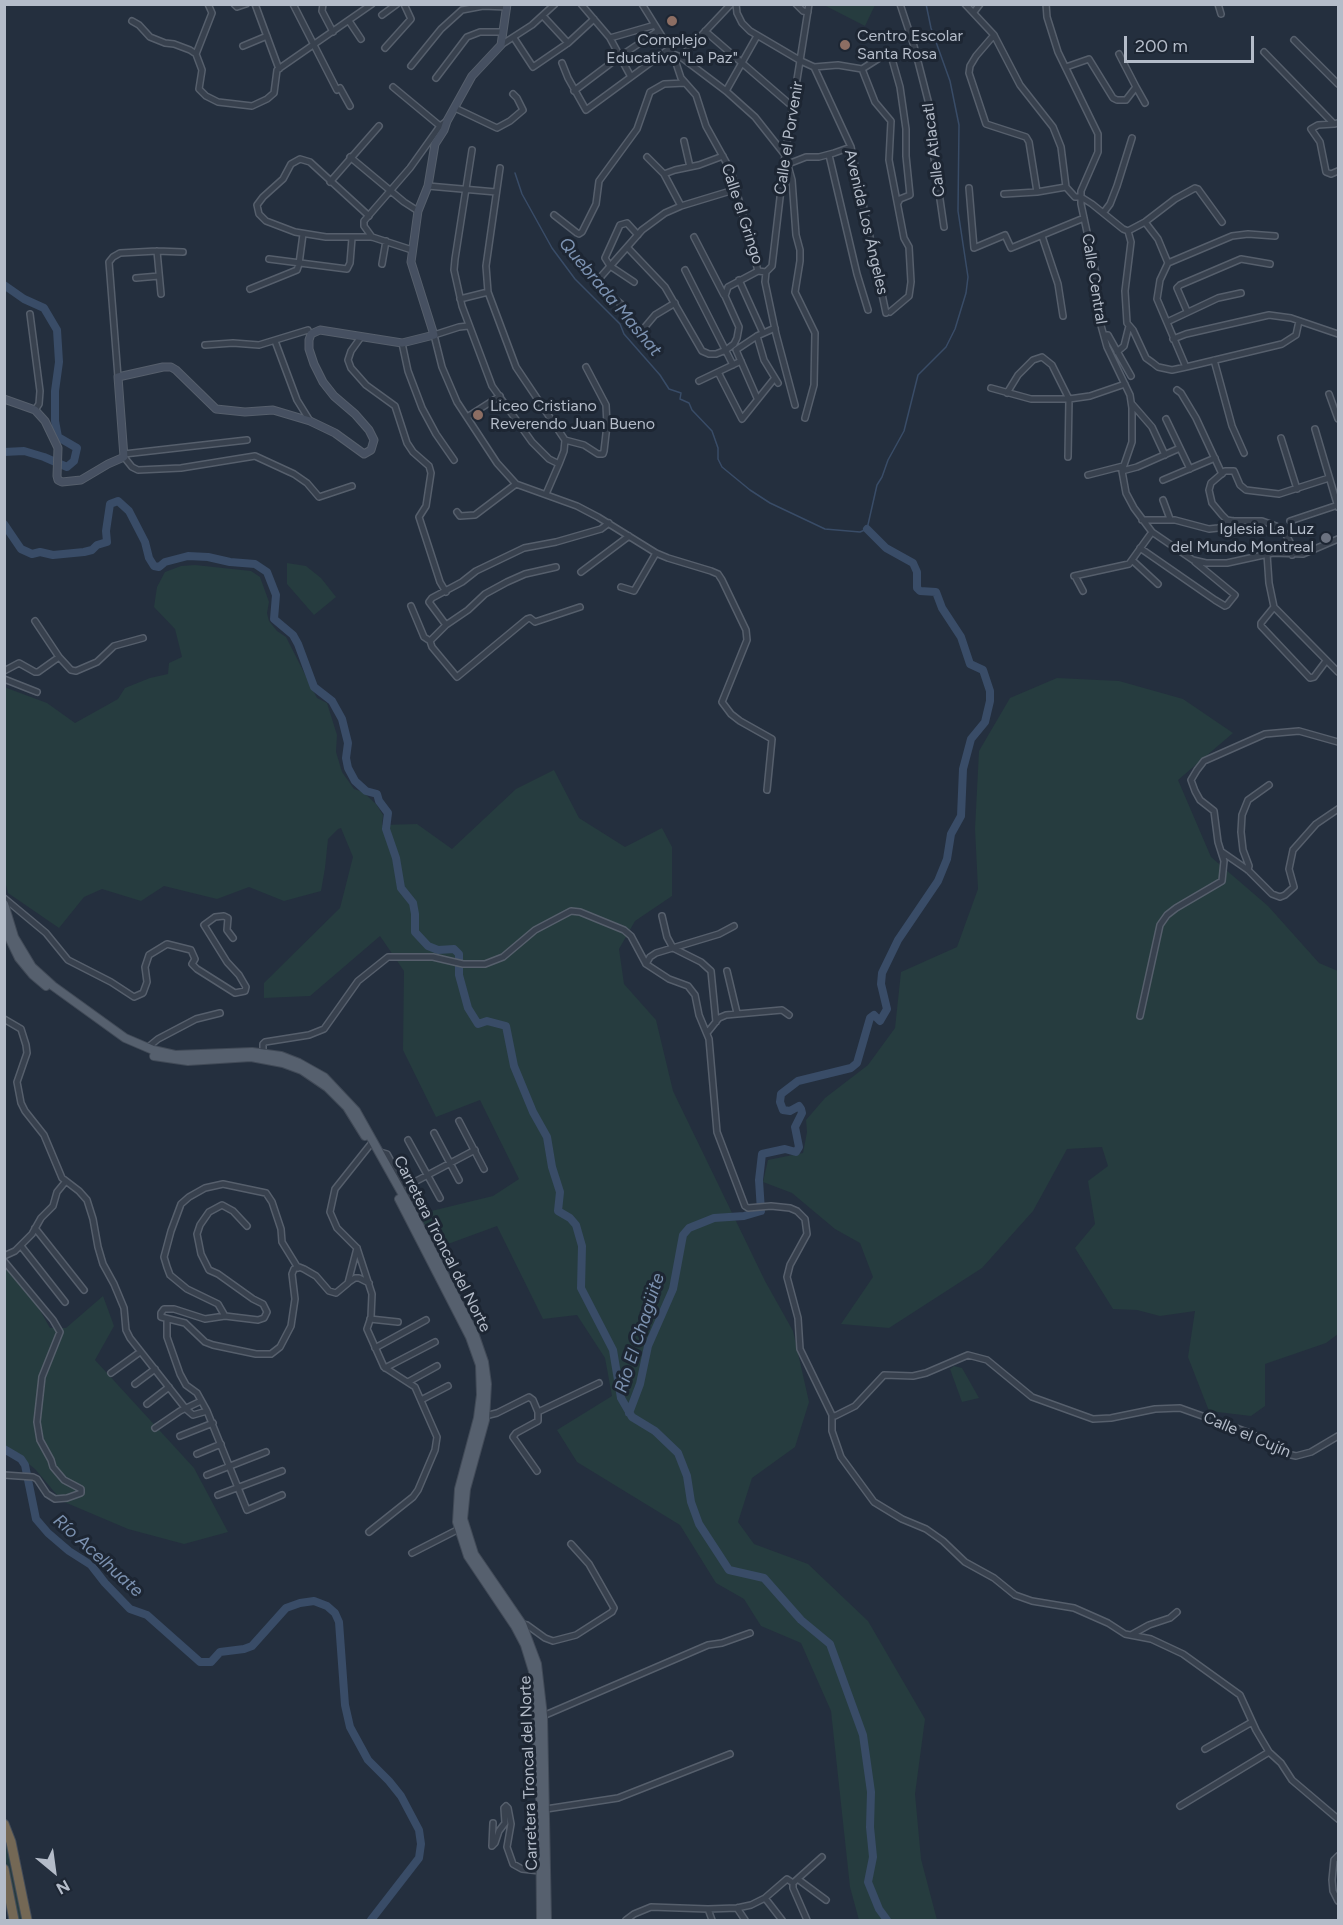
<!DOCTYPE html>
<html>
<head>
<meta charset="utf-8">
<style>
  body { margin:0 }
  #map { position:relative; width:1343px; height:1925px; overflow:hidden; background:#242f3e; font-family:Figtree,sans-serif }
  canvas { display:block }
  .frame { position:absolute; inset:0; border:6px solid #b4bcc9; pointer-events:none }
  .north { position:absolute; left:24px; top:1841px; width:60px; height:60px; -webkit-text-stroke:4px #1d2633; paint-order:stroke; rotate:151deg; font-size:16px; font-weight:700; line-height:24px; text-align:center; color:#b4bcc9 }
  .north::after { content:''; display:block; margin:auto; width:21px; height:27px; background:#b4bcc9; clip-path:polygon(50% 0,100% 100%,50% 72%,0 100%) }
  .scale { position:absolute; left:1124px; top:36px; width:130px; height:27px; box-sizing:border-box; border:3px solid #b4bcc9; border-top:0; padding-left:8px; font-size:18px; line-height:21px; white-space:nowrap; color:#b4bcc9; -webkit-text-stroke:4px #1d2633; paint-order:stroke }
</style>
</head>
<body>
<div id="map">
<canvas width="1343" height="1925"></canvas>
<div class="frame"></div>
<div class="north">N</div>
<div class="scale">200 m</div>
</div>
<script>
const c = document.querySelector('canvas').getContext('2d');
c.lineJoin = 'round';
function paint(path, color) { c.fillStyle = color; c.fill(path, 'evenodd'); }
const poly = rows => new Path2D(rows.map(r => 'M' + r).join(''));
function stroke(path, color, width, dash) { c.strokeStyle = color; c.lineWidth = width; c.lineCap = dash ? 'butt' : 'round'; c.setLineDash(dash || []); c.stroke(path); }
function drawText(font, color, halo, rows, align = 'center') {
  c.font = font + ' Figtree,sans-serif'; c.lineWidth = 6; c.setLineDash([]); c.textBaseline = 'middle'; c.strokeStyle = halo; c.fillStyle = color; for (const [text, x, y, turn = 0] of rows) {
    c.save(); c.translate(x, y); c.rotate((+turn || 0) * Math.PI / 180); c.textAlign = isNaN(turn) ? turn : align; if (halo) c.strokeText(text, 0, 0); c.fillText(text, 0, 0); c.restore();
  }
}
paint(poly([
  [822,4,875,4,875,5,865,26],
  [287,563,306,566,321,578,336,597,314,615,287,584],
  [195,565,251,571,260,577,269,602,267,613,269,621,277,631,286,637,317,698,327,703,337,735,336,752,342,772,354,789,363,792,376,804,383,815,382,825,417,824,452,849,516,789,554,770,579,818,625,847,662,828,672,847,672,896,635,921,619,949,624,984,656,1020,673,1091,765,1281,793,1331,809,1402,795,1447,752,1478,738,1522,754,1544,808,1564,868,1621,925,1719,915,1794,921,1859,937,1920,859,1920,850,1887,831,1711,801,1643,761,1626,744,1599,716,1583,680,1525,577,1462,557,1430,612,1396,605,1358,577,1315,543,1319,497,1226,437,1248,419,1214,493,1196,519,1179,480,1100,436,1117,403,1050,404,971,380,936,310,996,264,998,264,983,340,908,353,857,341,828,338,829,328,839,325,868,321,891,284,901,249,887,217,899,164,886,141,901,102,889,84,897,59,928,8,893,5,881,4,687,47,703,75,723,118,699,125,688,150,678,168,674,169,663,182,657,175,629,154,607,157,587,165,572,181,566],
  [1057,678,1119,681,1183,699,1233,733,1178,780,1211,857,1268,906,1319,963,1338,971,1338,1334,1326,1343,1265,1364,1265,1406,1251,1416,1209,1411,1188,1357,1195,1311,1160,1316,1137,1310,1113,1309,1075,1248,1095,1224,1088,1181,1108,1166,1102,1147,1067,1149,1033,1211,982,1268,889,1328,841,1324,873,1277,860,1243,835,1229,792,1193,763,1182,768,1160,803,1153,807,1132,806,1120,825,1098,868,1065,895,1028,901,972,957,947,978,889,975,829,979,751,1010,698],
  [4,1256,23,1280,50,1328,66,1328,103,1296,114,1326,95,1360,194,1468,228,1532,184,1544,128,1529,62,1501,35,1469,5,1445],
  [954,1366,962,1368,979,1398,962,1402,950,1369],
  [4,1832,23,1920,17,1920,5,1857]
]), '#263c3f');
stroke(poly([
  [515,173,522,194,552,248,575,279,620,324,624,334,660,375,669,389,681,393,680,399,689,403,692,410,712,431,718,448,718,459,722,467,750,490,770,503,825,529,860,532,867,529,877,485,882,477,888,460,904,431,918,375,946,347,955,329,966,293,968,277,958,211,959,125,950,81,931,28,926,4]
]), '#394c67', 1.5);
stroke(poly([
  [4,285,24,299,44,308,57,330,59,362,55,391,55,421,58,437,77,448,74,461,67,467,44,457,24,451,4,452],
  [4,524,21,549,32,554,40,552,53,555,84,552,92,550,97,545,107,542,106,531,110,504,118,501,129,511,145,542,149,558,154,566,159,567,165,562,188,556,208,557,230,562,255,564,267,572,276,595,274,619,293,635,298,644,314,687,332,701,342,719,348,743,346,758,348,768,355,781,366,791,377,794,379,801,388,813,386,829,396,858,401,888,413,903,415,914,415,932,428,946,438,950,454,949,459,954,459,975,468,1008,478,1024,487,1021,506,1026,514,1066,533,1112,547,1137,552,1167,560,1192,558,1211,570,1218,576,1225,582,1246,581,1288,613,1350,621,1398,632,1417,655,1431,678,1453,687,1476,691,1502,699,1524,729,1570,764,1578,801,1620,830,1644,863,1735,871,1792,870,1827,873,1857,868,1882,879,1909,887,1920],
  [629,1413,640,1384,648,1346,673,1289,683,1235,689,1228,714,1218,744,1216,761,1211,759,1180,762,1154,785,1149,796,1152,799,1147,795,1127,802,1113,801,1109,799,1106,790,1111,783,1110,780,1102,781,1094,798,1081,851,1068,857,1063,870,1018,874,1015,880,1021,887,1009,881,984,882,973,898,940,938,881,947,859,951,834,961,816,963,769,971,739,985,722,990,701,990,691,983,670,970,664,961,637,942,608,936,592,920,591,917,588,917,572,913,563,886,548,867,529],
  [4,1449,21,1459,25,1465,36,1519,48,1533,69,1551,91,1565,105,1583,130,1609,147,1615,200,1662,211,1662,220,1652,244,1649,252,1646,286,1608,300,1603,314,1601,327,1606,335,1613,339,1622,345,1705,350,1727,368,1760,389,1781,401,1796,419,1830,421,1844,419,1858,371,1920]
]), '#394c67', 8);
const street = poly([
  [234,4,237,7,246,4],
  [255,4,279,69],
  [293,4,337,90,340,88,350,106],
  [323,4,322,11,333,32],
  [581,4,610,38,631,77],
  [642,4,673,54,681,78,696,95,706,126,731,171,758,271,766,272,772,266,785,155,809,4],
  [736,4,737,13,742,23,750,31,801,61,814,67,838,65,862,69,875,102,891,121,889,160,904,238,909,247,911,282,909,296,890,312],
  [796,4,803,11,808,12],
  [900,4,914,46,932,116,934,158,944,227],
  [965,4,994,35,1020,85,1053,127,1061,147,1066,187,1075,197,1081,197,1092,204,1123,229,1128,231,1145,222,1175,199,1195,188,1198,189,1222,222],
  [1046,4,1047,17,1058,52,1098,134,1098,152,1081,191,1081,204,1096,274,1100,322,1107,347,1130,395,1132,408,1132,442,1122,471,1126,493,1134,508,1152,532,1193,560,1206,563,1227,563,1273,553,1303,554,1338,539],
  [1218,4,1221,14],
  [974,12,980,4],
  [382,15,397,4],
  [543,16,568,43],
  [132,21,139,25,150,37,165,43,174,44,190,50,196,54,202,70,199,89,206,96,218,102,252,106,267,99,274,93,277,70,372,4],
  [349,21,361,39],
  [705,31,793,107],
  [994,35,976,56,970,66,969,73,986,124,1026,137,1029,142,1037,192],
  [514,38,533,67,568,43,594,19],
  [610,38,655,25],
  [1294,40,1338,84],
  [501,45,532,25,555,4],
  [243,46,267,36],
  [385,48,411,19,404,4],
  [1264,52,1334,124,1338,123],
  [196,54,212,13,208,4],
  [673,54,681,57,726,91,755,117,785,155,792,180,796,235,800,250,800,261,795,292,815,333,814,385,805,418],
  [681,57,731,4],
  [562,63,568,78,586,110,669,49],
  [411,66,441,29,462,10,483,6,507,7],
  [814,67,851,147,886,313],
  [1066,67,1089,59,1113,98,1117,100,1126,100,1136,87,1119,54],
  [862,69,881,57,889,56,892,59,900,87,906,129,906,156,910,195,900,199,898,203],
  [436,78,467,37,480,32,503,32],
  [393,87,440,126],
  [1136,87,1145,103],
  [574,91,619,57,658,31],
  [726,91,757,36],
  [455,108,497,128,510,121,523,110,517,98,513,94],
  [1334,124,1318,125,1311,129,1320,142,1326,172,1331,174,1338,171],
  [684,141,690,167],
  [472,150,455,259,454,270,462,306,492,386,532,442,549,459,559,464,564,451,565,440,584,445,598,454,603,454,604,451,607,425,606,405,586,367],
  [829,155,857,274,868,310],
  [350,157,404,202,418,211],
  [647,157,664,174,681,206],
  [788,164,806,157,819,157,834,153,851,147],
  [500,168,486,266,488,292,516,367,565,440],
  [664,174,675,170,699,165,723,156],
  [330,182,379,126],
  [428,186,496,192],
  [969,188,974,248,1005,235,1011,248,1084,218],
  [1004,194,1037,192,1066,187],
  [1104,212,1110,204,1117,186,1132,138],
  [554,215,577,233,579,234,582,232,596,204,599,181,637,129,650,92,664,84,685,83],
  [369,216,310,162,300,159,291,164,283,179,263,197,257,205,259,214,266,221,295,232,326,237,372,237,412,250],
  [1145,222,1158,239,1168,263,1160,280,1157,299,1186,367,1282,344,1296,335,1299,321],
  [1128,231,1131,242,1125,291,1127,323,1133,330,1146,358,1153,363,1158,367,1172,370,1186,367],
  [1042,236,1058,284,1063,316],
  [372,237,364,226,364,221,410,168,440,126,447,121],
  [694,237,724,295],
  [627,247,665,287,702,351,709,354,716,354,726,350,734,344,737,338,739,327,725,296,728,287,758,271],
  [157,251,161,294],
  [269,259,347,269,350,263,352,238],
  [1168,263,1232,236,1248,234,1275,236],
  [382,264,386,241],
  [685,270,733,365],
  [766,272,765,282,776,334,795,405],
  [136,278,159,276],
  [739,280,763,333],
  [634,282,610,266,605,258,620,225,627,223,638,235],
  [250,289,297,270,299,264,303,234],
  [460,299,488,292],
  [621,304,599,287,598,280,642,230,665,213,681,206,737,189],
  [1187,311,1177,288,1180,285,1241,259,1270,264],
  [30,314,40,391,39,404,35,410],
  [1167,322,1218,298,1241,293],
  [468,326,459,327,434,335,442,367,457,402,497,463,516,484,577,506,598,517,656,553,668,558,711,571,718,574,722,580,746,630,747,640,722,702,731,714,740,721,772,739,767,790],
  [639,334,655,315,675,303],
  [1104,335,1108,335,1131,376],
  [757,336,764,360,778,383],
  [361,337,351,351,348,360,351,368,366,385,395,406,407,443,413,452,429,466,431,473,426,506,419,517,440,582,446,592],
  [1173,339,1186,334,1269,315,1291,318,1338,334],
  [275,341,297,400,310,421],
  [402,343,408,371,422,408,436,434,454,460],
  [205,345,233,343,259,345,308,330],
  [1117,352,1124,346,1129,326],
  [1214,360,1232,426,1244,453],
  [718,372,742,419,774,379],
  [118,377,109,262,113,257,120,253,157,251,183,252],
  [699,381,741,361],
  [991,388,1031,399,1069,399,1090,396,1125,384],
  [1177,390,1181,393,1196,418,1222,474],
  [1007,393,1018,375,1033,360,1042,357,1052,365,1069,399,1068,457],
  [1329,394,1338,419],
  [757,398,736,350,757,336,775,328],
  [1132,404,1152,427,1165,455],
  [467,417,500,396],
  [1166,419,1190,469],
  [1315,429,1338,507],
  [1281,438,1297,489],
  [124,454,247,440],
  [124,457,132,467,138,470,181,468,255,456,294,474,307,483,319,497,352,486],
  [1122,471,1137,467,1180,448],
  [1088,475,1123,466],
  [1163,480,1215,458],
  [546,494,559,464],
  [1163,500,1170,519],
  [457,512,460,516,475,515,516,484],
  [1142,520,1175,520,1209,529,1218,528,1233,521],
  [1290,521,1338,505],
  [1140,548,1215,600,1225,606,1227,605,1235,595,1195,562],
  [1267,554,1269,583,1274,607,1338,672],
  [1292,555,1290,542,1285,533,1276,526,1262,521,1233,521,1227,520,1222,515,1212,503,1209,490,1211,483,1225,471,1234,471,1240,485,1246,490,1279,494,1329,478],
  [1132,560,1158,584],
  [581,572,629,536],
  [1074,576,1129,564,1152,532],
  [1075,576,1083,591],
  [621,587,634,591,656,553],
  [411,606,424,637,430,641,432,647,457,677,527,619,530,618,535,622,580,607],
  [1274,607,1261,623,1261,626,1310,678,1314,677,1326,661],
  [446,625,429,602,432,598,462,582,476,571,524,548,556,542,601,529,609,523],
  [430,641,446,625,468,610,485,594,507,582,525,574,556,567],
  [59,657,71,670,76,671,97,662,114,646,143,638],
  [4,671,19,663,35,672,38,672,59,657,35,621],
  [4,679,37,692],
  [1222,852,1248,870,1272,894,1280,897,1285,895,1294,887,1289,869,1293,850,1316,824,1338,809],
  [1248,870,1249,866,1243,850,1241,832,1242,815,1248,800,1269,785],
  [4,898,46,933,68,960,111,982,134,997,143,993,147,982,145,967,149,955,167,944,191,950,195,959,192,964,197,969,235,993,245,991,246,987,239,975,227,962,204,925,215,917,224,916,228,918,227,930,233,938],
  [662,916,667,937,673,948,701,962,711,971,716,1022],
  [646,964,650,957,656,953,719,934,734,926],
  [727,971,737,1013],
  [1140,1016,1160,925,1167,915,1176,908,1222,881,1224,861,1218,842,1214,811,1200,800,1195,791,1191,780,1197,770,1204,761,1265,734,1299,731,1338,742],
  [4,1019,21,1029,26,1045,27,1053,17,1082,21,1103,25,1111,44,1135,62,1178,79,1191,87,1200,93,1219,98,1247,103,1264,114,1284,124,1308,126,1330,130,1338,186,1409,193,1415,207,1411],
  [707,1033,719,1018,726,1015,782,1010,789,1015],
  [147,1048,158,1039,196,1019,220,1013],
  [263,1053,263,1044,265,1042,309,1035,324,1029,358,981,388,957,433,957,463,964,485,964,503,957,535,930,571,911,580,912,624,930,631,936,646,964,669,979,688,986,695,995,699,1015,709,1039,717,1132,745,1206,748,1208,771,1206,790,1208,797,1211,805,1219,807,1234,790,1265,787,1277,798,1318,800,1349,832,1415,832,1431,841,1457,874,1502,902,1519,926,1529,943,1541,965,1562,994,1578,1015,1595,1032,1601,1074,1608,1108,1623,1125,1634,1151,1639,1183,1654,1240,1695,1256,1730,1269,1752,1281,1763,1292,1780,1338,1819],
  [459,1121,484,1169],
  [434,1133,459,1180],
  [408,1140,440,1198],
  [380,1152,387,1154,405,1187,412,1208],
  [405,1187,475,1150],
  [247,1226,233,1211,222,1205,209,1212,200,1225,197,1234,201,1254,209,1270,218,1274,253,1299,263,1304,267,1312,264,1318,258,1320,225,1316,205,1319,174,1309,164,1309,161,1313,161,1317,185,1323,205,1342,213,1345,256,1354,271,1354,280,1347,291,1326,295,1299,292,1274,294,1269,299,1267,304,1269,316,1276,329,1291,336,1293,348,1283,357,1248],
  [35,1228,84,1290],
  [21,1246,65,1302],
  [4,1256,15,1251,32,1234,41,1218,53,1206,57,1192,66,1181],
  [4,1261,53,1320,60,1332,42,1377,37,1422,40,1440,51,1460,53,1467,64,1480,81,1489,81,1493,67,1498,55,1499,47,1494,37,1479,33,1477,4,1475],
  [349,1282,355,1278,359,1278,369,1283],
  [225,1316,218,1304,187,1289,170,1275,167,1267,164,1257,171,1231,181,1204,189,1197,205,1188,223,1184,266,1193,272,1202,281,1229,282,1242,298,1268],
  [167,1319,167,1337,180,1374,186,1385,197,1393,207,1411,247,1510,282,1495],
  [370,1319,398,1322],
  [375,1348,426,1320],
  [385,1368,435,1342],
  [111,1373,140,1352],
  [408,1382,437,1366],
  [135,1384,155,1369],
  [421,1400,448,1386],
  [147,1404,169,1387],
  [538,1412,599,1383],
  [832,1415,835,1416,855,1406,884,1375,913,1376,926,1373,968,1355,987,1360,1032,1397,1093,1419,1111,1418,1155,1409,1180,1408,1250,1433,1287,1454,1296,1456,1311,1452,1338,1436],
  [485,1416,497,1413,529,1397,533,1400,538,1412,538,1421,516,1433,513,1437,537,1471],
  [155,1428,180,1411,201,1401],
  [180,1436,213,1423],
  [197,1454,221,1444],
  [207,1475,266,1452],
  [218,1495,282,1471],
  [369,1532,413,1497,418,1490,435,1450,437,1437,415,1387,384,1367,367,1329,371,1317,372,1294,357,1248,337,1228,330,1212,335,1189,370,1145],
  [412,1553,459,1529],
  [522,1624,527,1625,545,1638,553,1641,576,1635,612,1612,614,1608,589,1564,571,1544],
  [1131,1635,1149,1625,1170,1618,1177,1612],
  [543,1716,708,1645,722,1643,750,1633],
  [1205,1749,1252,1722],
  [1180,1806,1269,1752],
  [546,1809,618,1798,730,1754],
  [493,1823,492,1846,495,1843,499,1831,505,1823,504,1808,506,1806,508,1808,511,1824,507,1847,513,1864,522,1869,540,1871],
  [1338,1856,1334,1860,1332,1880,1333,1891,1338,1901],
  [799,1880,826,1900],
  [793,1883,793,1888,807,1920],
  [793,1883,822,1857],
  [765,1898,782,1920],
  [737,1908,745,1920],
  [708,1909,712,1920],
  [626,1920,634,1914,651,1907,708,1909,737,1908,751,1905,765,1898,787,1879,793,1883]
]);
const secondary = poly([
  [4,399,35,410,45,421,58,448,57,476,58,480,62,482,81,480,108,464,124,457,118,377,163,367,171,367,176,370,216,409,245,412,273,410,310,421,335,433,364,454,371,450,374,440,369,430,355,414,334,396,323,382,314,364,309,349,309,340,311,334,320,330,402,343,434,335,411,262,418,211,428,186,435,144,444,130,447,121,472,76,501,45,507,4]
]);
const primary = poly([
  [4,904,14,937,32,967,53,986,125,1038,153,1050,175,1055,252,1052,281,1056,299,1063,324,1077,356,1111,412,1211,474,1333,484,1362,487,1384,485,1420,466,1489,463,1519,474,1554,522,1624,537,1664,543,1716,547,1920],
  [4,927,19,958,33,975,46,986],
  [154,1056,188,1061,251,1057,283,1063,302,1070,327,1087,347,1107,365,1136],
  [399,1199,470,1337,480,1365,481,1395,478,1418,459,1489,457,1522,468,1556,515,1626,525,1645,533,1671,540,1798,541,1920]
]);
const highway = poly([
  [4,1824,11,1842,27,1920],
  [4,1869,14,1920]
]);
stroke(street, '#565f6c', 8);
stroke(secondary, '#565f6c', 9);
stroke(primary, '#414a57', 10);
stroke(highway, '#434c59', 11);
stroke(street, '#38414e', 5);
stroke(secondary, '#465061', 7);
stroke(primary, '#56606e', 8);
stroke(highway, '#746855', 9);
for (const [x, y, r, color] of [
  [672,21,6,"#8d6e63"],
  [845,45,6,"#8d6e63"],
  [478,415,6,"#8d6e63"],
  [1326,538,6,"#6b7280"]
]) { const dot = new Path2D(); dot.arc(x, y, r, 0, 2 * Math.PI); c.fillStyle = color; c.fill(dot); stroke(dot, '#1d2633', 2); }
drawText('16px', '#b4bcc9', '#1d2633', [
  ["Centro Escolar",857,36],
  ["Santa Rosa",857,54],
  ["Complejo",672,40,"center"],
  ["Educativo \"La Paz\"",672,58,"center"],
  ["Liceo Cristiano",490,406],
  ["Reverendo Juan Bueno",490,424],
  ["Iglesia La Luz",1314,529,"right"],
  ["del Mundo Montreal",1314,547,"right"]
], 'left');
drawText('16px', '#b4bcc9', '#1d2633', [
  ["Calle el Porvenir",789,138,-81],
  ["Calle Atlacatl",934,150,-97],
  ["Calle el Gringo",742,214,72],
  ["Avenida Los Ángeles",866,222,77],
  ["Calle Central",1094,279,81],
  ["Carretera Troncal del Norte",442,1244,63],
  ["Calle el Cujín",1247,1435,23],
  ["Carretera Troncal del Norte",529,1773,-92]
]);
drawText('italic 18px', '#7c92b1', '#1d2633', [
  ["Quebrada Mashat",610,297,50],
  ["Río El Chagüite",640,1333,-72],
  ["Río Acelhuate",98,1556,42]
]);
</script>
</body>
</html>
